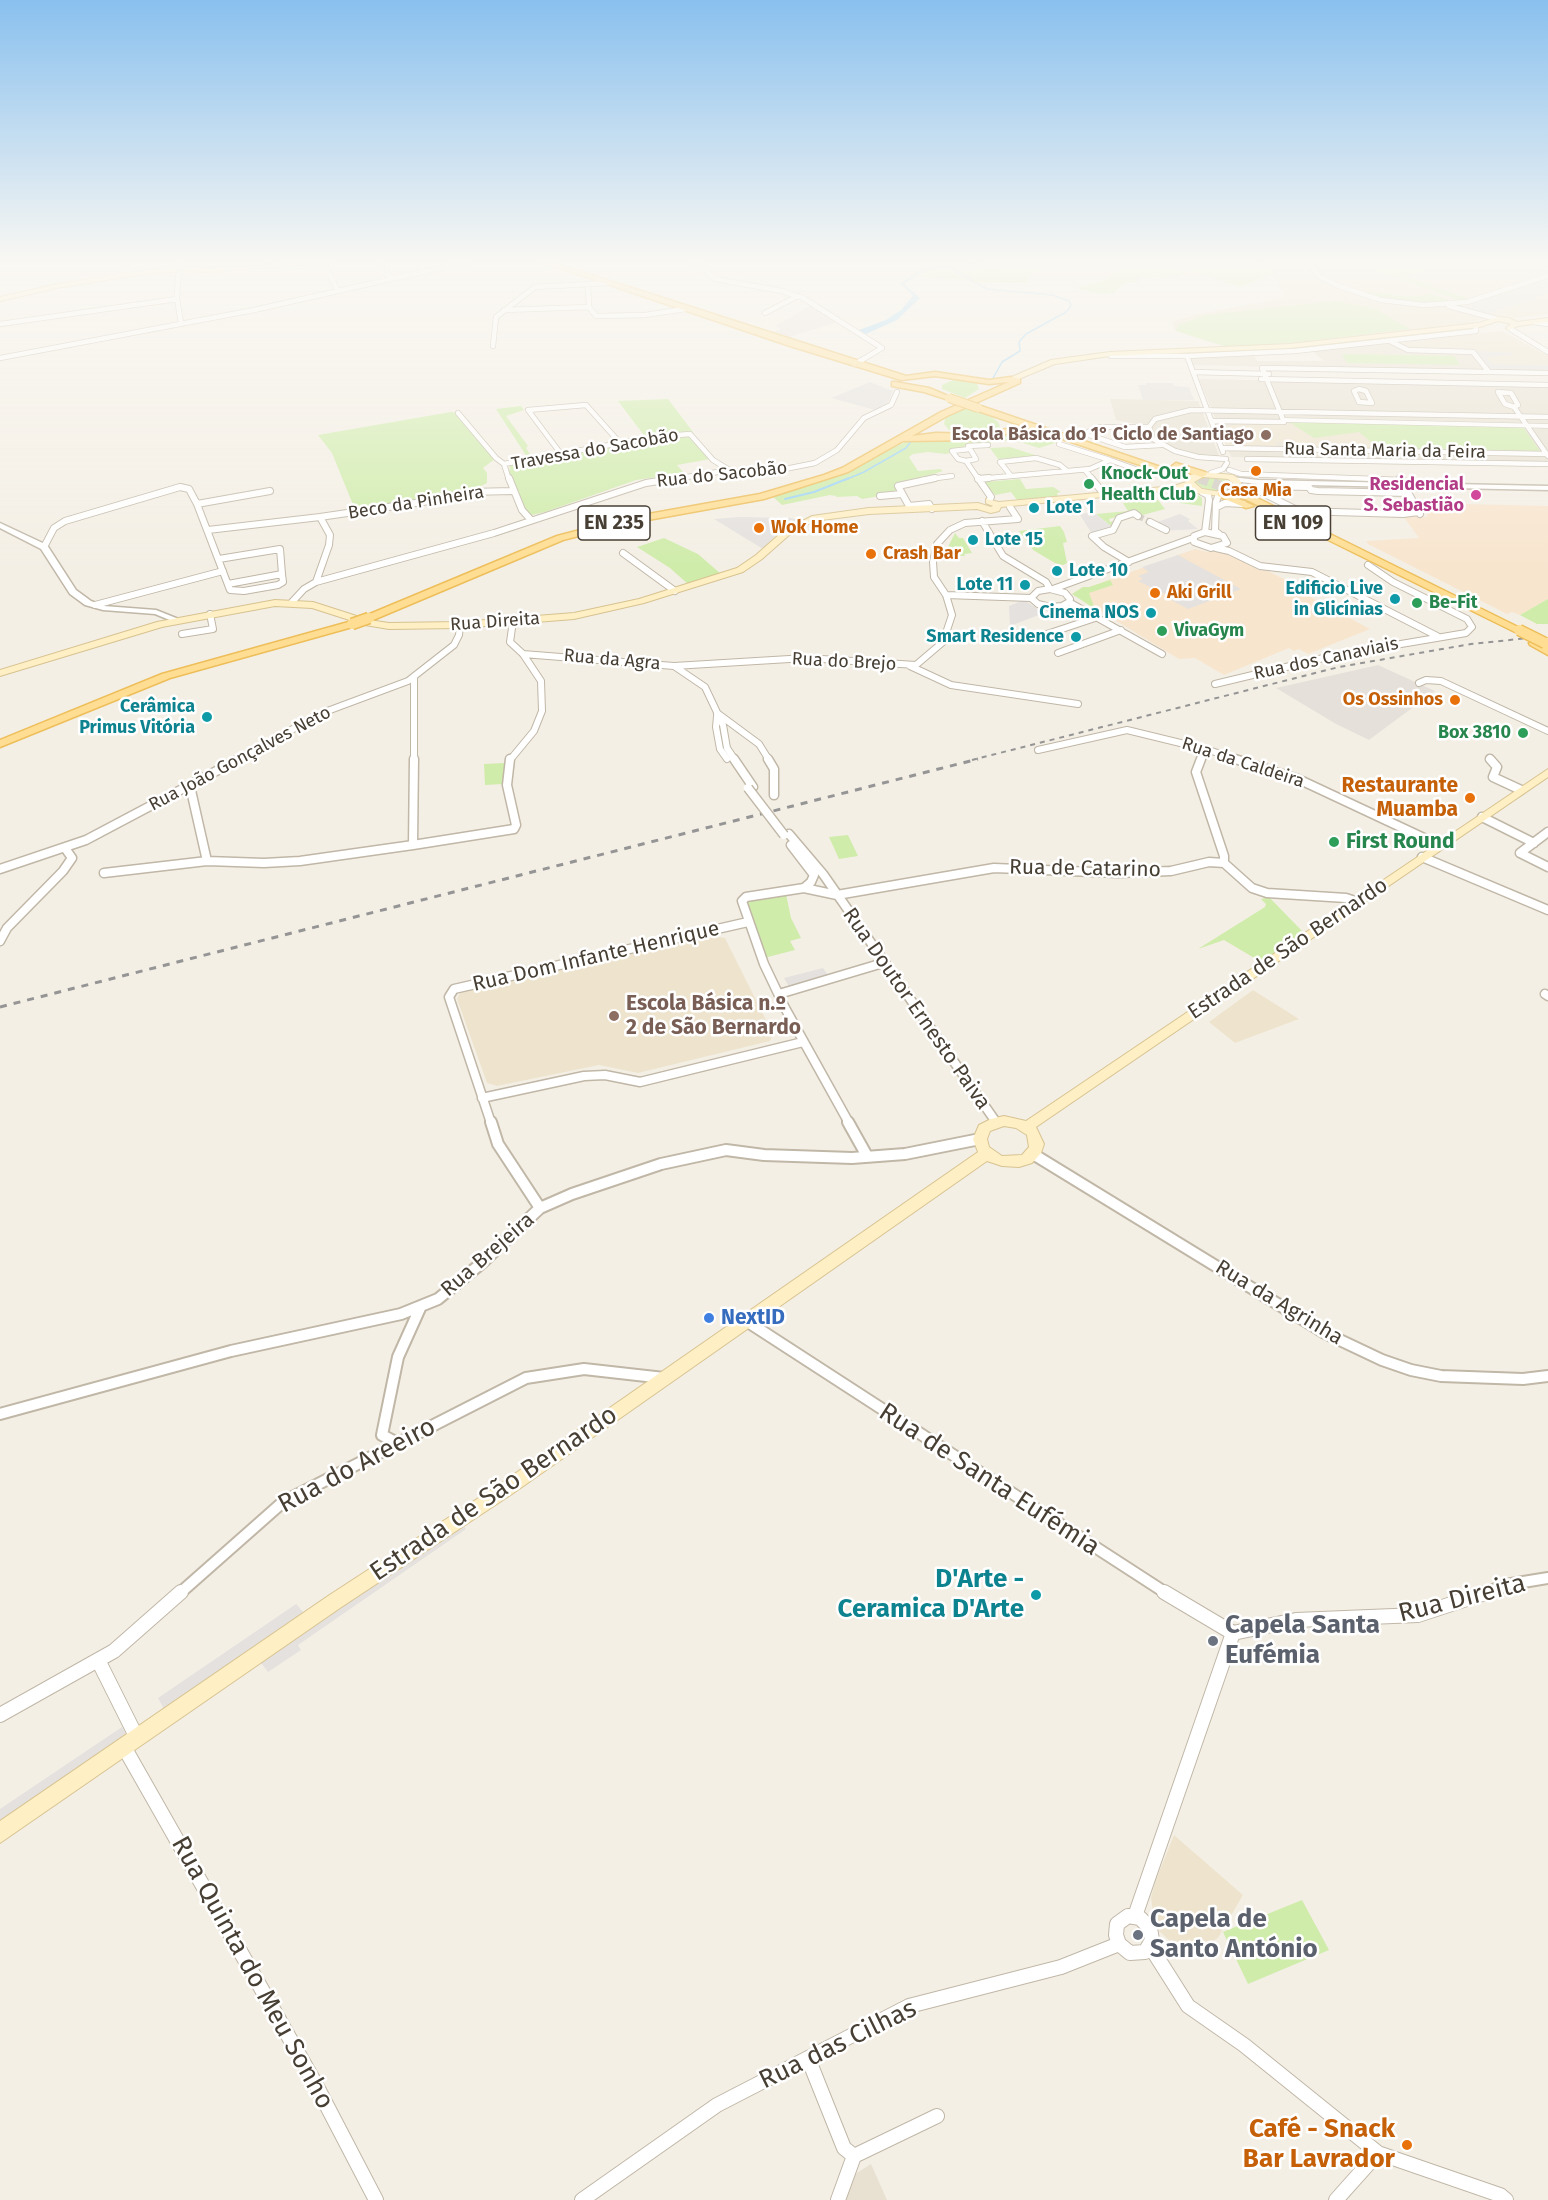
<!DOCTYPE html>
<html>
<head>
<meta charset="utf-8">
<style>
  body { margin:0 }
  canvas { display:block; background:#f4efe5 }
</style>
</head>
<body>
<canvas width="1548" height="2200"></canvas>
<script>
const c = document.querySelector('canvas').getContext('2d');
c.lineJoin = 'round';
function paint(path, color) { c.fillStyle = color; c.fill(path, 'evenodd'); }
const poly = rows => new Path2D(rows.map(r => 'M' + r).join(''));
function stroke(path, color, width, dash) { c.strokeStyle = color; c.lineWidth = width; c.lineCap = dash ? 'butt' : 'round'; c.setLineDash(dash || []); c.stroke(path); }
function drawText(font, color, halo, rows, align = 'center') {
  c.font = font + ' "Fira Sans",sans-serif'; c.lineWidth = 5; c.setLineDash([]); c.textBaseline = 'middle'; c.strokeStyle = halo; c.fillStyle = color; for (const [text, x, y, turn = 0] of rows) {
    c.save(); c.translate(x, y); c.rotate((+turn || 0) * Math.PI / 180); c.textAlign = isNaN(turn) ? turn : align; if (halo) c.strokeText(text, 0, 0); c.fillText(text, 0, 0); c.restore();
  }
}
paint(poly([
  [1390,343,1408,350,1475,354,1486,372,1192,365,1190,357,1253,354,1257,361,1324,361,1312,351],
  [1199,379,1548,386,1548,464,1231,457],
  [1110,399,1198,401,1220,458,1199,456,1176,451,1154,438,1151,427,1116,420],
  [871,2164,887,2200,844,2200,852,2176]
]), '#e8e1d2');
paint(poly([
  [1420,503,1548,506,1548,599,1520,615,1512,612,1507,614,1368,544,1366,541,1419,538,1403,516,1428,517],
  [1195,549,1208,552,1223,551,1259,570,1268,571,1292,583,1288,585,1370,629,1308,654,1299,649,1294,651,1289,648,1224,675,1195,658,1179,659,1072,594,1083,587,1089,587]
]), '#f8e5ce');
paint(poly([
  [813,304,841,321,786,338,772,333,781,329,775,326],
  [1378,665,1435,691,1369,740,1336,724,1276,688]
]), '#e6e0da');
paint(poly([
  [1268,262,1548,262,1548,314,1514,318,1489,316,1473,323,1423,329,1230,348,1175,331,1172,322,1193,315,1285,298],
  [1502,331,1548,356,1548,372,1489,371,1473,350,1407,348,1396,343],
  [1236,423,1294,424,1314,438,1359,432,1380,449,1300,447,1293,442,1278,442,1275,447,1226,445,1219,427,1229,427],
  [712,936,725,938,773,1034,770,1041,638,1073,599,1065,497,1086,487,1083,457,999,461,991],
  [1253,990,1299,1019,1235,1043,1209,1022],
  [1174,1835,1243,1895,1218,1938,1196,1950,1190,1939,1174,1945,1156,1928,1153,1912,1151,1898,1155,1882]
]), '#eee4ce');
paint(poly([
  [1039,262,1162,262,1164,265,1189,273,1178,277,1140,278,1139,281,1123,284,1114,293,1099,294,1075,288,1102,281,1117,271,1106,267,1048,269,1033,272,1029,276,1029,283,1012,283,974,282,951,267],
  [1165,262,1250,262,1269,266,1273,275,1240,287],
  [1396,262,1450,262,1400,279,1408,278,1470,299,1461,301,1371,269],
  [929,268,948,268,967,280,918,277],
  [1367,291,1407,297,1431,294,1454,302,1418,303,1388,299,1363,292],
  [1336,301,1375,309,1410,329,1291,343,1228,347,1176,331,1178,325,1206,315],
  [1342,354,1454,356,1460,365,1347,363],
  [953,380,972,382,977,383,979,389,965,398,942,389,942,385],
  [668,399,693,432,646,438,618,401],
  [521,406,524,410,506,416,528,446,526,448,531,456,527,457,496,409],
  [963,407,992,417,999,423,1000,428,989,433,961,435,949,430,944,424,946,415],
  [451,412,458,413,496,458,483,468,487,473,487,483,469,492,356,512,332,453,318,435],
  [1289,422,1523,427,1540,451,1399,449,1388,447,1380,449,1359,432,1314,438],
  [1016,432,1033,432,1058,442,1039,448,1014,440,965,445,965,447,950,450,950,453,946,454,928,452,913,454,909,457,918,471,940,469,943,471,895,486,897,492,879,496,862,499,857,496,835,497,837,496,830,495,782,505,772,496,843,473,905,442,948,438,981,441],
  [689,435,710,459,677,465,684,473,636,480,545,512,532,515,522,510,508,481,510,466,515,464,649,441,653,438],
  [1010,447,1038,456,998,459,990,448],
  [1201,477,1223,478,1231,482,1232,487,1219,492,1207,490,1195,483,1195,481],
  [1020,479,1026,489,1053,487,1061,492,1057,493,1058,496,1017,500,1011,492,995,495,984,482],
  [1170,491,1195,493,1202,498,1202,506,1180,503],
  [1158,500,1165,509,1139,516,1133,512,1109,519,1110,522,1113,521,1111,526,1096,514,1128,511,1123,503],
  [1060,526,1064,532,1067,542,1063,543,1067,563,1063,565,1055,563,1033,550,1019,531],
  [955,533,959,538,963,538,972,553,964,554,965,556,944,555],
  [664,538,698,554,721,574,689,585,670,568,637,547],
  [1110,580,1113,585,1089,593,1095,609,1072,594,1083,587,1089,587],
  [1548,599,1548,624,1537,624,1520,615],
  [505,763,503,784,485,785,484,764],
  [848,835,858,856,839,859,829,837],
  [786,894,791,918,801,938,790,941,795,950,764,958,746,906,747,899],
  [1269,897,1303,932,1261,962,1224,940,1198,949,1265,907,1266,904,1261,899],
  [1302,1900,1329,1950,1248,1984,1223,1932]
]), '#cfecaa');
paint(poly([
  [1548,278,1548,294,1486,315,1463,308,1472,304,1457,305,1505,294],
  [1479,351,1512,353,1513,355,1486,357,1492,364,1548,365,1548,372,1489,371,1475,353],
  [870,382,893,391,888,402,875,410,831,398],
  [1146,383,1173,383,1174,386,1189,387,1194,400,1143,400,1138,385,1146,385],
  [1092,511,1111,526,1109,530,1092,534,1080,515],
  [1180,514,1190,519,1188,521,1198,529,1159,531,1149,525],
  [739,517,791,518,799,520,777,534,763,549,714,519],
  [1178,555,1185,559,1241,589,1188,609,1166,597,1167,595,1138,581,1143,579,1138,576,1149,572,1142,567],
  [1024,600,1044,613,1010,626,1009,606],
  [823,968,830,978,790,988,784,978],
  [462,1524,466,1529,298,1645,301,1650,268,1672,261,1663],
  [296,1604,304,1613,164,1709,158,1698],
  [122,1727,129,1739,0,1826,0,1809]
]), '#e4e1de');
paint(poly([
  [989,262,1039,262,1031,264,996,264,952,267,978,284,976,284,948,268,929,268,904,284,920,298,897,320,866,334,859,330,886,320,901,310,913,296,900,283,922,269,928,267]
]), '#9cd3f6');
stroke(poly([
  [978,284,987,289,1052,295,1069,301,1071,306,1066,312,1026,334,1019,342,1020,351,1002,362,992,380],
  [845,480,864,472,906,448,912,440]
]), '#9cd3f6', 1.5);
stroke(poly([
  [785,499,814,492,849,478]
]), '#9cd3f6', 2);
stroke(poly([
  [1138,516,1150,522]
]), '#d1ccc2', 6, [6, 3]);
stroke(poly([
  [1190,475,1203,480]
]), '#d1ccc2', 8, [8, 4]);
stroke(poly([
  [1199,478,1238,492]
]), '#d1ccc2', 10, [10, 5]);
const pedestrian = poly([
  [381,262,383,272,392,278],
  [1285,420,1548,426]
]);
const minorFar4 = poly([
  [179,262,181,267,178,276,177,299,181,323],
  [694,262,715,279,782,291,803,298,882,348,855,364],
  [1311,262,1312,268,1319,276,1336,285,1381,300,1424,305,1467,302,1548,276],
  [324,263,337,289],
  [588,284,589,307,596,316,645,315,685,309],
  [1449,306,1497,319],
  [504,310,589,307],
  [765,313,798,296],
  [1533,322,1548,324],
  [0,324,177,299],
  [1509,328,1548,352],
  [1390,341,1408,350,1473,352,1489,372],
  [493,346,496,317,535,287,608,283],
  [1111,356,1187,356,1295,351,1476,331,1476,328],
  [1187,356,1223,452],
  [0,358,254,310,466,262],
  [1193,372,1269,374],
  [1261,379,1548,385],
  [1359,389,1366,391,1372,403,1359,402,1354,391,1359,389],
  [1498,392,1511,393,1518,405,1514,407,1505,404,1498,392],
  [1514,407,1548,456],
  [458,413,496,458,504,464],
  [1212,421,1284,422,1262,368,1548,373],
  [1149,427,1099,427,1088,432,1089,435,1125,447,1161,445],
  [1222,448,1548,454],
  [970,449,976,459,966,461,958,459,952,451,970,449],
  [970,449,968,446,988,445],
  [561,454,528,410,586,405,621,444],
  [1226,459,1198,457,1175,451,1153,439,1149,427,1155,419,1191,410,1548,417],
  [1247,459,1548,464],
  [1110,460,1138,470],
  [966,461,979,480],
  [1085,470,1093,480],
  [1229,470,1241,474,1404,480],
  [1211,473,1223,469,1227,463],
  [1011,476,1000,462,1036,458,1060,465,1067,471],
  [978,479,1090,469,1110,460,1059,444],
  [509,480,504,464,654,437,690,434,713,460,731,471],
  [668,480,724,471,775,471,815,463,837,450,864,418,891,405,897,392],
  [922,480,952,476]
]);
const minorFar3 = poly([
  [509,478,522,510,531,520],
  [978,478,991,497,989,501],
  [1091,478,1104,494],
  [1400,478,1411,485],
  [978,479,989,478],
  [1405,487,1420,514],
  [1202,492,1208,495,1209,500,1205,532],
  [1408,493,1318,491,1311,490,1309,487,1259,486,1255,489,1299,511,1403,514,1419,512],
  [1219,494,1216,502,1215,531,1219,534],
  [880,496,902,494],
  [197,504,270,491],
  [1217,507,1225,503,1243,504],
  [932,509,929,504,909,506,898,486,935,478],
  [320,517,436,500,469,492,512,491],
  [982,521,1003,556,1046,582,1050,589],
  [1150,522,1166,530],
  [208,530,320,517,330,535,329,545,316,582,304,589,292,602],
  [1205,532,1223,536,1227,543,1211,548,1194,542,1194,536,1205,532],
  [44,547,54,528,65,521,180,487,189,489,197,504,230,590,244,591,278,585,283,582,282,574],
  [1216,548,1229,551,1260,566,1312,572,1437,636],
  [623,553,675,591],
  [219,559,280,549,282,574,228,584],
  [1129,562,1104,547,1092,536,1113,530,1119,518,1134,513,1138,516],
  [316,582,494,533,646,483,678,478],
  [1050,589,1065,593,1070,599,1069,602,1062,606,1050,607,1038,604,1031,598,1038,591,1050,589],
  [1053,589,1193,538],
  [946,595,1031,598],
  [1069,602,1162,654],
  [95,605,223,571],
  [182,634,213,629,210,614],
  [1032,639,1098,617],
  [1058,653,1121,630],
  [523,654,674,666,705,687,723,725,727,748,735,760],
  [674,666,806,658,916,665,943,642,952,615,946,595,934,577,933,562,937,544,950,530,965,523,1018,519,1010,507],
  [910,666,951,685,1078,704],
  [1419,683,1426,680,1441,681,1548,731],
  [1215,684,1336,655,1466,633,1472,627,1467,619,1393,582,1368,565],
  [717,713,759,744,769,760],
  [717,716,716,727,720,749,727,759],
  [1038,750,1127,730,1205,749,1240,760],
  [237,760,322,713,408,681,454,645,459,635,460,625],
  [414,760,414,677],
  [510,760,534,731,542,711,541,681,523,654,510,642,513,621],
  [1201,760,1205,749]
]);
const minorFar2 = poly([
  [734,759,753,787],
  [768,759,774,769,774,795],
  [1201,759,1196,772,1224,856,1224,863],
  [1235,759,1298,779,1424,838,1436,848],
  [1490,759,1497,767,1493,777,1521,790],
  [190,786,207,861,264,863,300,861,413,845,414,759],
  [1482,817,1534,843],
  [1548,832,1520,853,1548,867],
  [789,834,823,874,996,1122],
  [413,845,514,829,516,825,507,785,510,759],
  [791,845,814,875,811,882,804,888],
  [1422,857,1548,910],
  [0,869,86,840,239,759],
  [104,873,207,861],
  [0,941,7,928,63,871,72,858,65,848],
  [779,994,883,963],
  [1545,994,1548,996],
  [482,1098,584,1076,605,1075,640,1082,803,1042],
  [491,1123,449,997,454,989,748,922],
  [849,1123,785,1008,764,964,742,901,746,897,804,888,837,895,994,868,1118,873,1171,871,1209,862,1224,863,1252,888,1267,893,1346,898,1358,902]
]);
const minorFar1 = poly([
  [491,1122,498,1144,540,1208],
  [848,1122,867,1156],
  [1033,1154,1325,1333,1382,1360,1411,1370,1441,1376,1523,1379,1548,1376],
  [748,1322,1166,1593],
  [0,1414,231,1351,401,1314,438,1299,483,1262,540,1208,572,1194,661,1164,726,1150,764,1155,852,1158,905,1154,980,1139],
  [397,1443,382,1435,398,1357,421,1306],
  [180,1593,283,1502,526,1378,584,1369,664,1378],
  [1484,1593,1511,1584,1548,1578]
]);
const minor = poly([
  [1164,1592,1233,1633],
  [1233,1633,1296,1620,1418,1615,1488,1592],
  [98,1660,137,1738],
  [0,1715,114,1651,181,1592],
  [124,1747,315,2083,376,2200],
  [1128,1916,1140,1918,1150,1928,1152,1940,1145,1952,1130,1953,1119,1944,1116,1935,1117,1924,1128,1916],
  [1135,1916,1233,1633],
  [1150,1946,1188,2006,1244,2045,1378,2153,1500,2195,1506,2200],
  [808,2058,844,2148,854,2156],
  [582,2200,717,2105,909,2006,1061,1967,1119,1944],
  [838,2200,854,2156,937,2116],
  [1336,2200,1378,2153]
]);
const tertiary = poly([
  [1231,477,1258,480,1548,486,1548,490,1258,484,1231,481,1231,477],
  [0,523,47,545,76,590,91,601,104,606,156,610,181,620,177,623,155,614,103,610,85,605,70,594,41,549,0,528,0,523]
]);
const secondary = poly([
  [306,262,334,262,212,272,180,271,125,277,57,288,0,301,0,297,57,284,125,273,180,267,212,268,306,262],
  [1497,317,1509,318,1517,322,1548,318,1548,322,1518,326,1509,330,1506,328,1511,324,1498,321,1480,327,1290,348,1110,356,1055,364,1014,381,1007,379,1051,360,1110,352,1290,344,1479,323,1497,317],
  [1202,472,1233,475,1240,480,1242,487,1236,494,1221,496,1196,493,1190,487,1174,490,1001,507,999,511,991,513,977,509,869,514,814,521,788,536,762,559,743,572,644,603,574,619,460,628,389,629,365,625,312,608,275,606,162,627,0,676,0,670,157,622,275,600,313,602,369,620,389,623,460,622,574,613,639,599,737,568,756,555,782,532,812,516,869,508,978,503,991,507,993,506,986,503,986,499,999,502,1174,486,1186,482,1190,475,1202,472],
  [1203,477,1228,479,1233,483,1234,487,1230,490,1221,492,1202,489,1194,482,1203,477],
  [1548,769,1548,777,1036,1127,1044,1144,1041,1153,1032,1163,1019,1167,1002,1166,987,1161,512,1494,340,1608,0,1843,0,1821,328,1596,500,1484,978,1152,973,1139,979,1125,991,1119,1004,1116,1026,1121,1548,769],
  [1004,1126,1016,1128,1027,1135,1029,1147,1022,1155,1002,1156,989,1147,987,1139,990,1131,1004,1126]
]);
const primary = poly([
  [542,262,551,262,906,376,935,372,989,380,1011,377,1020,379,1020,383,947,416,912,436,936,433,979,434,1023,426,1027,429,979,440,903,441,848,472,764,499,626,524,563,540,373,620,365,620,365,616,557,536,626,518,760,494,824,475,842,468,941,412,1009,382,989,384,935,376,901,380,790,346,542,262],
  [895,382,929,388,953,398,949,400,924,392,892,386,892,382,895,382],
  [975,406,981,406,1190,477,1182,479,975,410,975,406],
  [1176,463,1205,472,1207,474,1202,477,1173,468,1172,466,1176,463],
  [1235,490,1241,490,1524,630,1515,632,1235,494,1235,490],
  [1218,492,1224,492,1254,506,1246,508,1218,496,1218,492],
  [352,621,357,624,356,626,170,678,0,747,0,740,162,674,352,621],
  [1534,640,1548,647,1548,655,1530,645,1529,643,1534,640]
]);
stroke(pedestrian, '#c0b7a7', 5);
stroke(minorFar4, '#c0b7a7', 6);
stroke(minorFar3, '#c0b7a7', 8);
stroke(minorFar2, '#c0b7a7', 11);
stroke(minorFar1, '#c0b7a7', 14);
stroke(minor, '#c0b7a7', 16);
stroke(tertiary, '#c0b7a7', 3);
stroke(secondary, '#d7c391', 2);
stroke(primary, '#edbe5a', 3);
stroke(pedestrian, '#fff', 4);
stroke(minorFar4, '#fff', 4.5);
stroke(minorFar3, '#fff', 6);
stroke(minorFar2, '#fff', 8);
stroke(minorFar1, '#fff', 10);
stroke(minor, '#fff', 14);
paint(tertiary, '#fff');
paint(secondary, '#ffefc4');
paint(primary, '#ffde93');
stroke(poly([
  [972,760,1339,667,1471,644,1548,636]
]), '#959595', 2, [5, 5]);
stroke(poly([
  [0,1007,978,759]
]), '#959595', 3, [7, 7]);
const minorBridge = poly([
  [748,788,784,835]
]);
const primaryBridgeFar1 = poly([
  [949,398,978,408]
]);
const primaryBridge = poly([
  [352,624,369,618],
  [1519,630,1545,643]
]);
stroke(minorBridge, '#c0b7a7', 11, []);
stroke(primaryBridgeFar1, '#edbe5a', 10, []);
stroke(primaryBridge, '#edbe5a', 13, []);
stroke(minorBridge, '#fff', 8);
stroke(primaryBridgeFar1, '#ffde93', 8);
stroke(primaryBridge, '#ffde93', 10);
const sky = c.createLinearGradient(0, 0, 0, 570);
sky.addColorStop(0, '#89c0ee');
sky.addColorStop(0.46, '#faf8f3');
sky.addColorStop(1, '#faf8f300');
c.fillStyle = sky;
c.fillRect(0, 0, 1548, 570);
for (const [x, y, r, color] of [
  [1266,435,6,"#8d6e63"],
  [1256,471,6,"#e8710a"],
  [1089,484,6,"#2e9e5b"],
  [1476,495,6,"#d1479c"],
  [1034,508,6,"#0f9aa8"],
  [759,528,6,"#e8710a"],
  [973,540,6,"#0f9aa8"],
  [871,554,6,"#e8710a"],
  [1057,571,6,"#0f9aa8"],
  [1025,585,6,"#0f9aa8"],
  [1155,593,6,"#e8710a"],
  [1395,599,6,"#0f9aa8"],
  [1417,603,6,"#2e9e5b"],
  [1151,613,6,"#0f9aa8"],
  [1162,631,6,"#2e9e5b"],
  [1076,637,6,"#0f9aa8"],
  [1455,700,6,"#e8710a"],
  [207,717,6,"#0f9aa8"],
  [1523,733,6,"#2e9e5b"],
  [1470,798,6,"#e8710a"],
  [1334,842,6,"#2e9e5b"],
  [614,1016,6,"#8d6e63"],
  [709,1318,6,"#3f7fe0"],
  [1036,1595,6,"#0f9aa8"],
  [1213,1641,6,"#6b7280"],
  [1138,1935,6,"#6b7280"],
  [1407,2145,6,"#e8710a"]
]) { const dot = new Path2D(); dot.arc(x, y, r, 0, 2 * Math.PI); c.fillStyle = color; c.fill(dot); stroke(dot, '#fff', 2); }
drawText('bold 18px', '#785e54', '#fff', [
  ["Escola Básica do 1° Ciclo de Santiago",1254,435]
], 'right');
drawText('18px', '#473f34', '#fff', [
  ["Travessa do Sacobão",595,450,-10],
  ["Rua Santa Maria da Feira",1385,451,1],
  ["Rua do Sacobão",722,475,-6],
  ["Beco da Pinheira",416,503,-9],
  ["Rua Direita",495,622,-4],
  ["Rua dos Canaviais",1326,659,-12],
  ["Rua da Agra",612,660,5],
  ["Rua do Brejo",844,662,3],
  ["Rua João Gonçalves Neto",240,759,-28],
  ["Rua da Caldeira",1243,763,18]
]);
drawText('bold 18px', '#27864d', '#fff', [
  ["Knock-Out",1101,474],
  ["Health Club",1101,495],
  ["Be-Fit",1429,603],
  ["VivaGym",1174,631],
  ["Box 3810",1511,733,"right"]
], 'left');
drawText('bold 18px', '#b23c85', '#fff', [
  ["Residencial",1464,485],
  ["S. Sebastião",1464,506]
], 'right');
drawText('bold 18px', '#c56008', '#fff', [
  ["Casa Mia",1256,491,"center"],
  ["Wok Home",771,528],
  ["Crash Bar",883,554],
  ["Aki Grill",1167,593],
  ["Os Ossinhos",1443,700,"right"]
], 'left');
drawText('bold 18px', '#0d838f', '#fff', [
  ["Lote 1",1046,508,"left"],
  ["Lote 15",985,540,"left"],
  ["Lote 10",1069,571,"left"],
  ["Lote 11",1013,585],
  ["Edificio Live",1383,589],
  ["in Glicínias",1383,610],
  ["Cinema NOS",1139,613],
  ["Smart Residence",1064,637],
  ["Cerâmica",195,707],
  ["Primus Vitória",195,728]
], 'right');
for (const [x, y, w] of [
  [614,523,72],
  [1293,523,75]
]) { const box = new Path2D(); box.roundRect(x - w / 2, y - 17, w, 34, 4.5); c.fillStyle = '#fff'; c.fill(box); stroke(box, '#473f34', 1.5); }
drawText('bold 20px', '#473f34', null, [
  ["EN 235",614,523],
  ["EN 109",1293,523]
]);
drawText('bold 21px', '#c56008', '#fff', [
  ["Restaurante",1458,786],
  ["Muamba",1458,810]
], 'right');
drawText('bold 21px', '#27864d', '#fff', [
  ["First Round",1346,842]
], 'left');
drawText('21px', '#473f34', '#fff', [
  ["Rua de Catarino",1085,869,1],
  ["Estrada de São Bernardo",1288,949,-34],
  ["Rua Dom Infante Henrique",596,957,-13],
  ["Rua Doutor Ernesto Paiva",916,1009,55],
  ["Rua Brejeira",488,1255,-41],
  ["Rua da Agrinha",1279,1303,31]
]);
drawText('bold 21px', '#785e54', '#fff', [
  ["Escola Básica n.º",626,1004],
  ["2 de São Bernardo",626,1028]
], 'left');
drawText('bold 21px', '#366cbe', '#fff', [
  ["NextID",721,1318]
], 'left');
drawText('26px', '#473f34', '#fff', [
  ["Rua do Areeiro",357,1466,-28],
  ["Rua de Santa Eufémia",989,1480,33],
  ["Estrada de São Bernardo",494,1494,-34],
  ["Rua Direita",1462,1599,-14],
  ["Rua Quinta do Meu Sonho",252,1973,61],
  ["Rua das Cilhas",838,2045,-26]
]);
drawText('bold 26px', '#0d838f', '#fff', [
  ["D'Arte -",1024,1580],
  ["Ceramica D'Arte",1024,1610]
], 'right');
drawText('bold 26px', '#5b616d', '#fff', [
  ["Capela Santa",1225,1626],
  ["Eufémia",1225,1656],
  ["Capela de",1150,1920],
  ["Santo António",1150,1950]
], 'left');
drawText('bold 26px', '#c56008', '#fff', [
  ["Café - Snack",1395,2130],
  ["Bar Lavrador",1395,2160]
], 'right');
</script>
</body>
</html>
